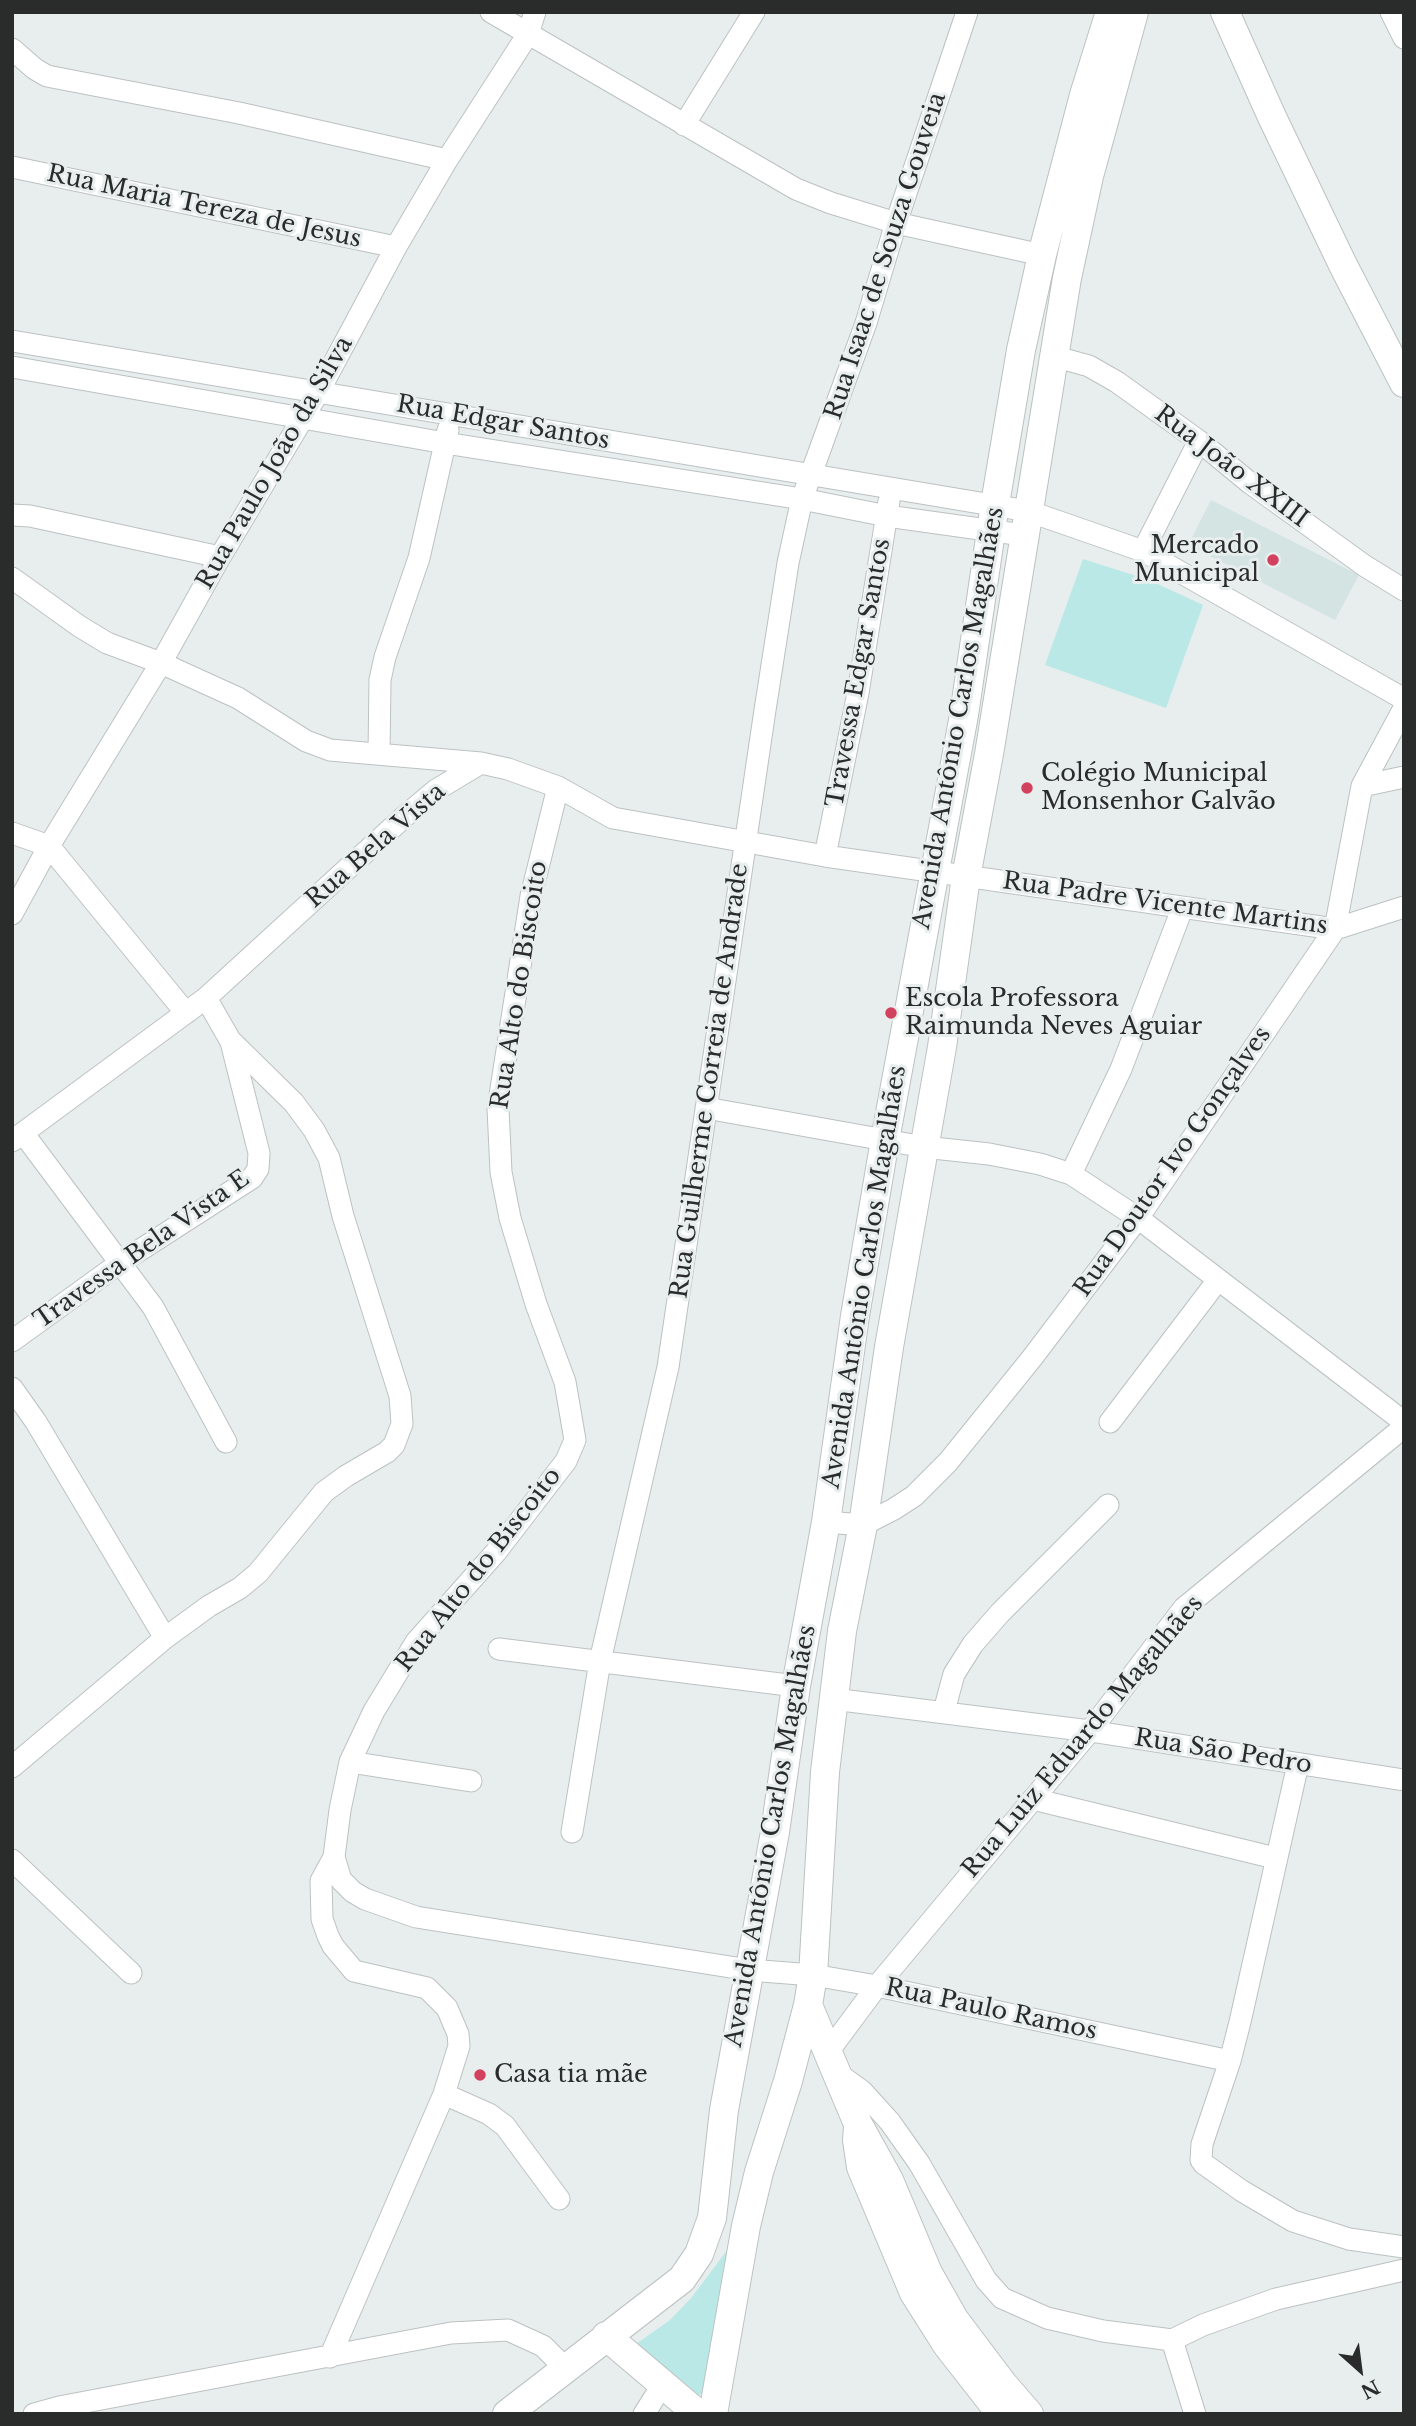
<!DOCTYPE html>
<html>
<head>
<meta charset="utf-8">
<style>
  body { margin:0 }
  #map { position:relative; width:1416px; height:2426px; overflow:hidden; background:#e8eeee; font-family:"Libre Baskerville",serif }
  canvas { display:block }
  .frame { position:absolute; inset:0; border:14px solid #292c2b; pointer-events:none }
  .north { position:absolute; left:1325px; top:2335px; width:70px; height:70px; -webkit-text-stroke:5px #e8eeee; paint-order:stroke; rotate:152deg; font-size:19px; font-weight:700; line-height:28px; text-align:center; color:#292c2b }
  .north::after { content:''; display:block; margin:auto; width:24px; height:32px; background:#292c2b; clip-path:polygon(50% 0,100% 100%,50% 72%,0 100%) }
</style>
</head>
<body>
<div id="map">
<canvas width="1416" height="2426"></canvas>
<div class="frame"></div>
<div class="north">N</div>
</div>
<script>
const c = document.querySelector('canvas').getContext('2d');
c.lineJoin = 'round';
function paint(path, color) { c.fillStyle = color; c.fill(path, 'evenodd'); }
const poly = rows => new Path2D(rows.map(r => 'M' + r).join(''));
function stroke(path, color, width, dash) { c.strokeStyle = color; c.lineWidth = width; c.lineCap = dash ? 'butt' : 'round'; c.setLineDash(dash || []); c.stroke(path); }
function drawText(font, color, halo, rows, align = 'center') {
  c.font = font + ' "Libre Baskerville",serif'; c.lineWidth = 6; c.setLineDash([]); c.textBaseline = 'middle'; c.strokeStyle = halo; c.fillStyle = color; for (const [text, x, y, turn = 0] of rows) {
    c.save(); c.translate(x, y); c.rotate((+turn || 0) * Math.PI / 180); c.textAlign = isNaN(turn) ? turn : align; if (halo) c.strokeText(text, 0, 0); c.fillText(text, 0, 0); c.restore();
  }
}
paint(poly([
  [1211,500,1359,575,1335,620,1188,545]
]), '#d4e4e3');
paint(poly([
  [1083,559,1149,580,1203,605,1166,708,1045,665],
  [731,2245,709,2390,699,2395,636,2344,670,2320,692,2297]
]), '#b9e8e6');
const minor = poly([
  [491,12,796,189,831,203,896,223,1042,255],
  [1391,12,1404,38],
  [12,49,35,69,47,76,239,113,447,160],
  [684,125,754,12],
  [12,167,396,247],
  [12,341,1028,511,1143,551,1404,699],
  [1053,356,1089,366,1117,382,1199,441,1250,483,1365,566,1404,590],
  [12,367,445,443,802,499,887,516,1023,535],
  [12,515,30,516,220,557],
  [1143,551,1199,441],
  [12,578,79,626,107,643,161,663,238,698,306,741,330,750,481,763,508,769,558,787,613,818,825,856,1335,929,1404,907],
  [379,753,380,680,385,657,419,558,448,430],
  [1362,786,1404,777],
  [12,833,49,846,186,1013],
  [825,856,858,693,889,501],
  [12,914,49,846,161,663,220,557,319,391,396,247,447,160,528,34,535,12],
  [706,1108,924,1147,989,1154,1040,1164,1071,1174,1138,1218,1404,1422],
  [23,1133,153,1307,226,1442],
  [12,1141,206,998,405,816,436,790,481,763],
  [1071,1174,1121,1069,1182,909],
  [12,1341,120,1263,252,1178,258,1169,259,1153,231,1042],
  [12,1388,36,1422,165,1638],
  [1110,1422,1218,1280],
  [826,1522,863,1525,894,1509,914,1496,948,1462,1032,1358,1138,1218,1335,929,1362,786,1404,708],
  [499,1649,796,1686],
  [833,1699,1090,1731,1404,1780],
  [944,1711,954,1674,973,1644,1000,1613,1108,1505],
  [350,1762,471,1781],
  [1298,1764,1240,2022,1230,2061,1202,2144,1201,2160,1204,2164,1242,2191,1293,2221,1349,2239,1404,2247],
  [12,1767,165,1638,209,1606,240,1588,258,1573,324,1492,346,1476,387,1452,394,1445,402,1424,400,1396,343,1216,329,1158,314,1130,294,1103,230,1040,206,998],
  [1033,1799,1275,1858],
  [572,1832,600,1661,668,1367,765,710,788,563,802,499,866,323,896,223,967,12],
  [334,1857,341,1880,353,1892,365,1899,416,1917,749,1970,813,1975,877,1986,1230,2061],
  [12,1860,131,1973],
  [828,2052,877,1986,1090,1731,1184,1608,1404,1427],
  [837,2073,862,2091,890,2122,919,2163,986,2280,1002,2298,1047,2318,1103,2331,1172,2340,1203,2325,1276,2299,1404,2270],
  [444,2094,489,2114,505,2126,559,2199],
  [1172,2340,1195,2414],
  [330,2357,444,2094,459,2046,458,2034,447,2008,427,1988,354,1971,333,1946,328,1936,322,1919,321,1881,334,1857,340,1810,350,1762,374,1711,416,1642,496,1552,566,1461,575,1440,565,1382,536,1304,510,1218,501,1172,498,1108,531,896,558,787],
  [34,2414,59,2407,451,2333,508,2330,543,2346,565,2368],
  [644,2414,663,2384]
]);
const major = poly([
  [1225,12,1272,117,1343,265,1404,383],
  [808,2005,858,2124,889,2180,928,2273,954,2319,1003,2384,1029,2414],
  [858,2127,857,2140,861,2167,914,2293,947,2345,1001,2414],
  [606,2336,698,2414],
  [507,2414,682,2279,699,2254,712,2218,724,2110,775,1832,796,1686,826,1522,855,1316,885,1140,964,715,995,504,1021,350,1042,255,1084,95,1110,12],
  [713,2414,746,2226,759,2172,788,2081,808,2005,813,1975,825,1772,842,1631,863,1525,889,1347,942,1047,966,877,989,754,1067,278,1089,176,1134,12]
]);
stroke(minor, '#bcc2c1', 23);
stroke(major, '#bcc2c1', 30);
stroke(minor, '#fff', 21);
stroke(major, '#fff', 28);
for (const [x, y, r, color] of [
  [1273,560,7,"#d2425e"],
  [1027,788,7,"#d2425e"],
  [891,1013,7,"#d2425e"],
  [480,2075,7,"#d2425e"]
]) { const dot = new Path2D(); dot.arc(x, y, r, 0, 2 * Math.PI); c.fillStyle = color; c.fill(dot); stroke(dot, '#e8eeee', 2.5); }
drawText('24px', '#292c2b', '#e8eeee', [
  ["Rua Maria Tereza de Jesus",204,207,12],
  ["Rua Isaac de Souza Gouveia",886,256,-72],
  ["Rua Edgar Santos",503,423,10],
  ["Rua Paulo João da Silva",275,463,-60],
  ["Rua João XXIII",1231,467,37],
  ["Travessa Edgar Santos",859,673,-80],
  ["Avenida Antônio Carlos Magalhães",959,718,-80],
  ["Rua Bela Vista",376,846,-41],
  ["Rua Padre Vicente Martins",1165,904,8],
  ["Rua Alto do Biscoito",520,985,-81],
  ["Rua Guilherme Correia de Andrade",710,1081,-82],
  ["Rua Doutor Ivo Gonçalves",1173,1162,-55],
  ["Travessa Bela Vista E",142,1250,-35],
  ["Avenida Antônio Carlos Magalhães",865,1277,-81],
  ["Rua Alto do Biscoito",479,1570,-52],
  ["Rua Luiz Eduardo Magalhães",1083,1737,-50],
  ["Rua São Pedro",1223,1752,9],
  ["Avenida Antônio Carlos Magalhães",771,1836,-80],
  ["Rua Paulo Ramos",991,2010,12]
]);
drawText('24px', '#292c2b', '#e8eeee', [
  ["Mercado",1259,546,"right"],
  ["Municipal",1259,574,"right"],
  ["Colégio Municipal",1041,774],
  ["Monsenhor Galvão",1041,802],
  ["Escola Professora",905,999],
  ["Raimunda Neves Aguiar",905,1027],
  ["Casa tia mãe",494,2075]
], 'left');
</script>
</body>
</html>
